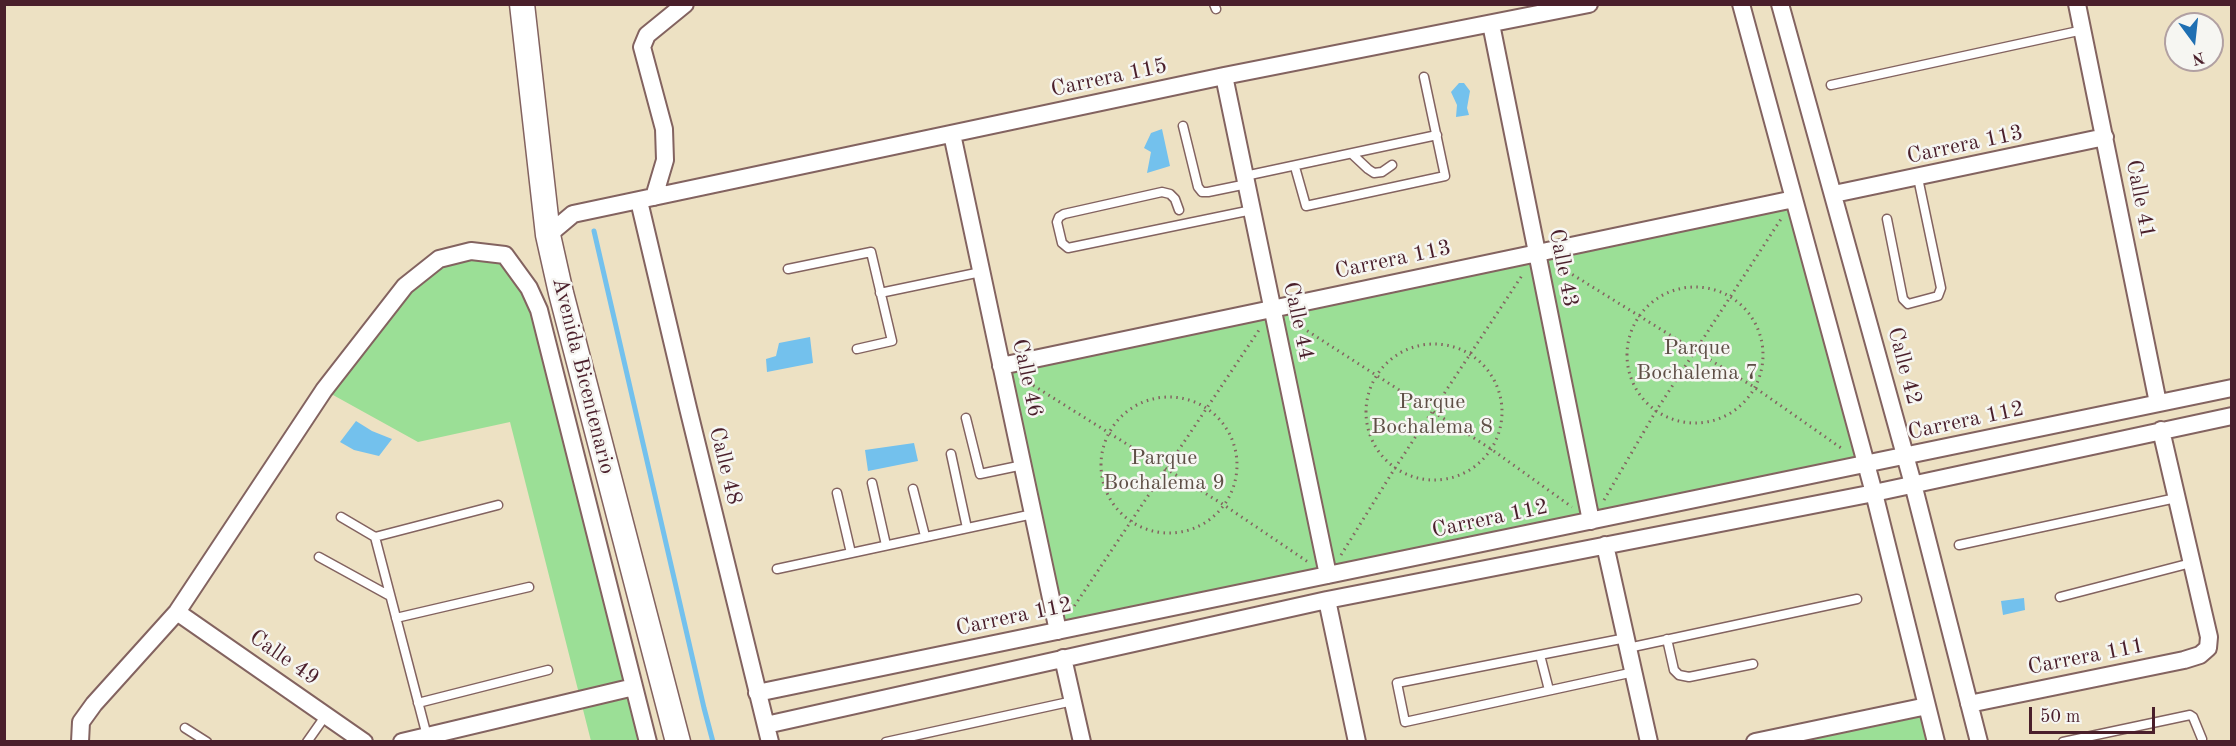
<!DOCTYPE html>
<html>
<head>
<meta charset="utf-8">
<style>
  body { margin:0 }
  #map { position:relative; width:2236px; height:746px; overflow:hidden; background:#ede1c3; font-family:"Old Standard TT",serif }
  canvas { display:block }
  .frame { position:absolute; inset:0; border:6px solid #4a1f2b; pointer-events:none }
  .north { position:absolute; left:2164px; top:12px; width:60px; height:60px; box-sizing:border-box; background:#f6f6f2; border:2px solid #b1a0a2; border-radius:50%; rotate:165deg; font-size:16px; font-weight:700; line-height:24px; text-align:center; color:#4a1f2b }
  .north::after { content:''; display:block; margin:auto; width:21px; height:27px; background:#1f6fb2; clip-path:polygon(50% 0,100% 100%,50% 72%,0 100%) }
  .scale { position:absolute; left:2029px; top:707px; width:126px; height:27px; box-sizing:border-box; border:3px solid #4a1f2b; border-top:0; padding-left:8px; font-size:18px; line-height:21px; white-space:nowrap; color:#4a1f2b; -webkit-text-stroke:4px #f6f6f2; paint-order:stroke }
</style>
</head>
<body>
<div id="map">
<canvas width="2236" height="746"></canvas>
<div class="frame"></div>
<div class="north">N</div>
<div class="scale">50 m</div>
</div>
<script>
const c = document.querySelector('canvas').getContext('2d');
c.lineJoin = 'round';
function paint(path, color) { c.fillStyle = color; c.fill(path, 'evenodd'); }
const poly = rows => new Path2D(rows.map(r => 'M' + r).join(''));
function stroke(path, color, width, dash) { c.strokeStyle = color; c.lineWidth = width; c.lineCap = dash ? 'butt' : 'round'; c.setLineDash(dash || []); c.stroke(path); }
function drawText(font, color, halo, rows, align = 'center') {
  c.font = font + ' "Old Standard TT",serif'; c.lineWidth = 5; c.setLineDash([]); c.textBaseline = 'middle'; c.strokeStyle = halo; c.fillStyle = color; for (const [text, x, y, turn = 0] of rows) {
    c.save(); c.translate(x, y); c.rotate((+turn || 0) * Math.PI / 180); c.textAlign = isNaN(turn) ? turn : align; if (halo) c.strokeText(text, 0, 0); c.fillText(text, 0, 0); c.restore();
  }
}
paint(poly([
  [1794,199,1865,465,1058,631,1001,366],
  [505,255,529,288,648,741,591,741,510,422,418,442,324,390,439,259],
  [1927,706,1936,742,1755,742]
]), '#9bdf96');
paint(poly([
  [1459,83,1464,83,1470,91,1467,108,1469,115,1456,117,1457,105,1451,92],
  [1162,129,1170,166,1147,173,1151,152,1144,148,1151,133],
  [810,337,813,363,767,372,766,359,776,356,779,343],
  [356,421,372,431,392,439,379,456,354,450,340,442],
  [914,443,918,461,868,471,865,450],
  [2024,598,2025,610,2003,615,2001,601]
]), '#73c1ed');
stroke(poly([
  [594,231,704,708,713,742]
]), '#73c1ed', 5);
const lane = poly([
  [1214,4,1216,9],
  [1831,85,2083,30],
  [1183,126,1198,187,1202,192,1208,192,1247,184],
  [1352,154,1368,169,1374,173,1382,172,1392,165],
  [1295,167,1306,206,1445,176,1424,77],
  [1245,176,1437,135],
  [1179,210,1175,199,1170,194,1162,192,1064,214,1059,217,1057,222,1062,243,1068,248,1252,210],
  [1887,219,1903,299,1908,304,1938,296,1941,288,1918,178],
  [788,269,871,252,892,341,857,349],
  [880,293,981,272],
  [966,418,980,474,1023,465],
  [951,454,967,528],
  [872,483,886,545],
  [913,489,925,536],
  [837,493,851,553],
  [341,517,375,537],
  [1959,545,2176,498],
  [319,557,390,596],
  [777,569,1033,514],
  [2060,597,2191,563],
  [396,618,529,587],
  [1626,638,1397,683,1405,722,1634,672],
  [1667,639,1674,670,1679,675,1689,677,1753,664],
  [1628,648,1857,599],
  [1540,655,1549,690],
  [418,703,548,670],
  [185,728,207,742],
  [427,736,375,537,498,505],
  [307,742,326,715],
  [886,742,1073,701],
  [2063,742,2190,715,2193,717,2202,739]
]);
const street = poly([
  [1741,4,1874,493,1936,742],
  [1780,4,1913,484,1979,742],
  [2077,4,2158,403],
  [1491,24,1591,521],
  [1224,76,1328,575],
  [952,134,1058,631],
  [1834,194,2105,137],
  [654,197,665,160,664,129,642,47,647,35,685,4],
  [639,201,688,408,770,742],
  [548,235,573,214,1224,76,1589,4],
  [1001,366,1794,199],
  [1605,545,1649,742],
  [1327,600,1357,742],
  [177,612,364,742],
  [1063,658,1082,742],
  [757,693,2232,388],
  [1969,704,2184,660,2200,655,2208,648,2209,637,2161,430],
  [766,725,1327,600,1874,493,2232,416],
  [80,742,81,722,94,704,177,612,324,390,405,286,439,259,471,251,505,255,529,288,539,310,648,742],
  [402,742,634,687],
  [1755,742,1927,706]
]);
const secondary = poly([
  [522,4,548,235,561,293,678,742]
]);
stroke(lane, '#836360', 11);
stroke(street, '#836360', 20);
stroke(secondary, '#836360', 27);
stroke(poly([
  [1557,265,1754,387,1844,450],
  '1627 355a68 68 0 1 1 136 0a68 68 0 1 1-136 0Z',
  [1292,321,1491,449,1572,507],
  '1366 412a68 68 0 1 1 136 0a68 68 0 1 1-136 0Z',
  [1023,379,1224,505,1308,562],
  '1101 465a68 68 0 1 1 136 0a68 68 0 1 1-136 0Z',
  [1604,500,1656,411,1781,219],
  [1341,555,1395,468,1523,274],
  [1071,611,1259,330]
]), '#836360', 3, [1.5, 4.5]);
stroke(lane, '#fff', 8);
stroke(street, '#fff', 16);
stroke(secondary, '#fff', 24);
drawText('22px', '#4a1f2b', '#f6f6f2', [
  ["Carrera 115",1109,78,-12],
  ["Carrera 113",1965,145,-12],
  ["Calle 41",2140,199,79],
  ["Carrera 113",1393,260,-12],
  ["Calle 43",1563,268,79],
  ["Calle 44",1298,321,78],
  ["Calle 42",1904,366,75],
  ["Avenida Bicentenario",583,376,76],
  ["Calle 46",1027,378,78],
  ["Carrera 112",1966,421,-12],
  ["Calle 48",725,466,76],
  ["Carrera 112",1490,519,-12],
  ["Carrera 112",1014,617,-12],
  ["Carrera 111",2086,657,-11],
  ["Calle 49",284,658,35]
]);
drawText('22px', '#5e4f46', '#f6f6f2', [
  ["Parque",1697,348],
  ["Bochalema 7",1697,373],
  ["Parque",1432,402],
  ["Bochalema 8",1432,427],
  ["Parque",1164,458],
  ["Bochalema 9",1164,483]
]);
</script>
</body>
</html>
